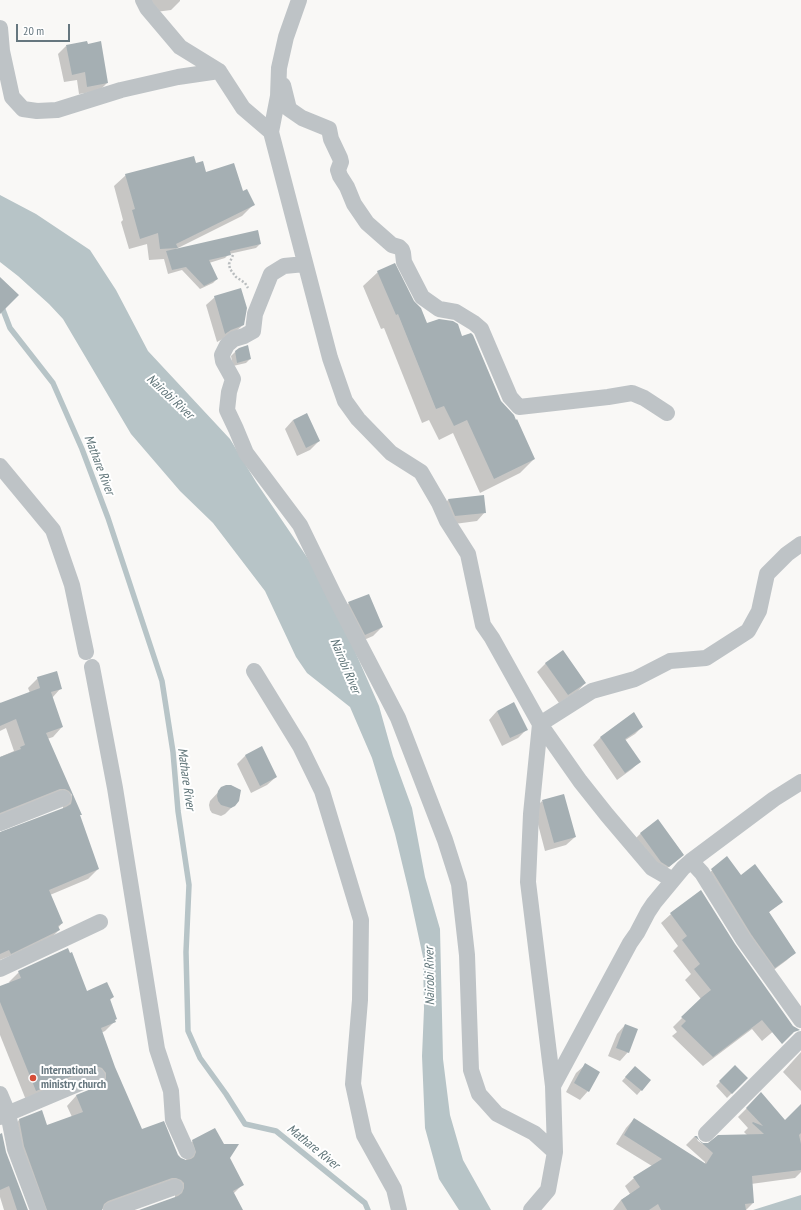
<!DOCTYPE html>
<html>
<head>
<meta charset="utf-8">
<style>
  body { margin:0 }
  #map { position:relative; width:801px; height:1210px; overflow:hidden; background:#f9f8f6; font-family:"PT Sans Narrow",sans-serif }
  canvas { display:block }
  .scale { position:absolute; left:16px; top:24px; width:54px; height:18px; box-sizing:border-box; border:2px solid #66777f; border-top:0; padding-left:5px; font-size:12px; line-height:14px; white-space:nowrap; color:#66777f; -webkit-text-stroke:3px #fff; paint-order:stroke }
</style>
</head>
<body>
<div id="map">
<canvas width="801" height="1210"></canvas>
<div class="scale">20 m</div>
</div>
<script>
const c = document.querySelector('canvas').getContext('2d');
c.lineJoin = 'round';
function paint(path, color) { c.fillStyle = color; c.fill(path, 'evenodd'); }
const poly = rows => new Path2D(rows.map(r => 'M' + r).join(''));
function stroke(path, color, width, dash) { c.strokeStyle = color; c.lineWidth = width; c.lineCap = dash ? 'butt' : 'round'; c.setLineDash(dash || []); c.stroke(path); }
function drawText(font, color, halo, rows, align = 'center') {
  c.font = font + ' "PT Sans Narrow",sans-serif'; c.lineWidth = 4; c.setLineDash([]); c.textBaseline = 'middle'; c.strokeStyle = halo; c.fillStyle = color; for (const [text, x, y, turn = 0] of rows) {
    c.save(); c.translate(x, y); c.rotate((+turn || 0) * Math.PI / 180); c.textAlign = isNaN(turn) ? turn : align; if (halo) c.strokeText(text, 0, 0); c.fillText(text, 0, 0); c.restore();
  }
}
paint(poly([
  [0,195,36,214,90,250,116,290,148,351,230,439,256,482,313,566,339,615,379,706,393,756,412,808,425,877,440,929,443,1059,450,1115,463,1160,491,1210,459,1210,439,1179,425,1128,422,1056,424,1009,423,957,409,892,395,834,372,758,350,707,307,673,296,657,265,591,213,523,180,491,131,434,63,319,49,304,18,276,0,262],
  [801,1195,801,1210,753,1210]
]), '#b7c4c7');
paint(poly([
  [141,0,180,0,180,1,171,10,148,13],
  [66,46,107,83,99,91,79,94,77,80,64,82,58,54],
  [196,164,205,174,243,192,253,205,242,216,176,249,260,244,256,248,229,254,225,258,209,263,217,279,213,283,200,289,182,270,168,274,164,259,149,260,147,244,129,249,121,222,123,220,114,186,126,175],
  [378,272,427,325,462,337,534,459,520,473,480,493,453,433,439,440,429,420,422,423,384,328,381,329,363,286],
  [215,297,243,325,234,333,217,342,206,305],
  [235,352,250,359,246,363,233,366,231,356],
  [293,420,319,441,310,450,297,456,285,429],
  [483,496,485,512,477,521,447,525,440,509,448,500],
  [349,603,382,627,373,636,357,643,341,612],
  [546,663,585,683,577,692,559,703,537,672],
  [38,678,61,688,52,698,62,727,53,737,47,739,80,814,79,815,98,869,88,879,50,895,62,923,58,928,59,930,49,940,0,960,0,833,63,809,63,805,0,818,0,757,14,751,6,728,0,731,0,702,1,704,30,693,28,688],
  [497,711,527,729,518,738,502,746,489,720],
  [634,714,642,727,635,734,624,741,639,762,632,769,617,780,593,745,600,738],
  [261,748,276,777,267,785,251,793,237,764,245,756],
  [222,788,234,805,225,814,221,816,212,813,210,810,209,805,210,801],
  [542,801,575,837,566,845,545,851,534,809],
  [658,821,683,854,660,875,632,842,640,834],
  [727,858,741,877,781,902,768,913,795,952,787,960,767,975,703,878],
  [671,914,734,945,777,1028,762,1041,752,1029,703,1066,672,1036,677,1032,673,1027,701,999,685,980,691,974,673,951,678,946,661,923],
  [19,972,86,993,113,997,109,1001,115,1021,105,1031,101,1033,114,1067,141,1130,177,1155,181,1159,187,1162,183,1150,193,1141,228,1158,242,1185,233,1194,242,1210,142,1210,175,1198,175,1194,161,1187,101,1210,35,1210,10,1130,19,1120,47,1127,72,1117,67,1106,76,1096,97,1087,97,1083,26,1100,0,1035,0,987,10,983,9,982],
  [625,1025,628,1052,620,1061,608,1056,617,1034],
  [801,1052,801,1091,783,1072],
  [585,1065,588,1091,580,1100,566,1092,576,1073],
  [735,1066,747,1078,727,1098,716,1086],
  [631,1071,650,1080,637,1095,622,1081],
  [761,1094,785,1121,801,1106,801,1172,795,1178,751,1184,753,1203,746,1210,613,1210,621,1200,630,1194,625,1186,634,1178,652,1166,616,1144,626,1128,634,1119,705,1164,705,1162,686,1145,694,1137,696,1137,698,1141,703,1144,708,1144,748,1136,744,1132,748,1128,738,1117],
  [0,1135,5,1153,27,1210,4,1210,0,1197]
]), '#0003');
stroke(poly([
  [0,302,10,328,53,383,82,449,108,518,162,681,173,752,178,811,189,885,186,952,188,1031,200,1058,226,1094,245,1124,276,1131,365,1203,368,1210]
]), '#b7c4c7', 5.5);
paint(poly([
  [87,41,88,44,101,41,108,83,87,87,85,72,72,75,66,45],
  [194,156,196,163,203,161,206,172,234,163,243,191,247,189,255,205,176,244,178,248,160,249,158,233,140,239,132,210,135,209,125,174],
  [258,230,261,244,230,251,231,255,209,260,218,279,204,286,186,267,172,270,166,251],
  [395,263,414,301,421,308,427,323,439,319,453,321,458,324,462,336,471,333,473,335,501,401,514,415,516,420,517,419,535,459,494,479,467,420,454,426,444,406,436,409,398,314,396,315,377,271],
  [0,277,19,295,0,314],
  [241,288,247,308,244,325,231,330,225,334,214,296],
  [248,345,251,359,237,363,235,351,239,348],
  [307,413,320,441,306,448,293,420],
  [484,495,486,513,455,516,448,499],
  [369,594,383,627,365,635,348,602],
  [563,650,586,683,568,695,545,663],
  [57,671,62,689,51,692,63,727,46,733,82,815,80,815,99,869,49,890,63,923,58,926,60,930,11,954,9,950,0,954,0,832,66,807,71,804,72,799,72,795,69,791,65,789,60,789,0,813,0,757,21,749,20,747,25,745,16,719,0,726,0,703,40,688,37,677],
  [514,702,528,730,510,738,497,711],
  [634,712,643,727,625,739,641,762,625,773,600,737],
  [262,746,277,777,260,786,245,755],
  [226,785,231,785,241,790,239,801,235,806,231,808,221,805,218,801,217,796,218,791,221,787],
  [564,794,576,837,554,843,542,800],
  [658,819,684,855,669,867,661,862,640,833],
  [727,856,741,875,755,864,783,902,769,912,796,953,775,968,751,934,711,869],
  [701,890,735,944,793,1026,800,1030,794,1032,782,1044,762,1020,713,1057,681,1026,686,1021,681,1017,702,997,711,990,694,969,700,964,682,940,687,936,670,913],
  [68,948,70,953,72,952,87,991,107,982,114,997,110,999,117,1019,115,1020,116,1022,101,1028,115,1067,142,1129,164,1121,178,1155,181,1158,186,1160,191,1159,194,1157,196,1152,192,1140,215,1128,224,1144,239,1144,230,1158,244,1185,233,1191,243,1210,139,1210,178,1196,182,1193,184,1188,184,1183,181,1180,176,1178,172,1178,108,1201,104,1204,102,1210,47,1210,24,1146,19,1119,42,1110,47,1125,83,1112,76,1095,101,1085,105,1081,106,1078,106,1073,102,1068,99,1067,94,1067,36,1091,0,1002,0,986,21,978,18,971],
  [625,1024,638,1029,629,1053,616,1048],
  [585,1063,600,1072,589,1092,574,1083],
  [735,1065,748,1078,732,1094,719,1081],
  [635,1066,651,1080,642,1091,625,1077],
  [761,1092,785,1120,801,1104,801,1133,799,1135,801,1144,801,1170,752,1176,754,1203,745,1204,746,1210,661,1210,658,1204,649,1210,627,1210,621,1200,640,1187,633,1177,662,1159,624,1135,634,1118,706,1164,713,1153,694,1136,697,1136,699,1140,703,1143,708,1143,718,1135,764,1134,752,1123,753,1122,763,1126,746,1108],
  [2,1133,6,1152,28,1210,17,1210,9,1186,0,1190,0,1134]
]), '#a5afb3');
stroke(poly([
  [233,255,229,264,230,269,236,277,245,283,248,288]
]), '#b9bdbf', 2.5, [2, 2]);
stroke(poly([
  [143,0,147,8,180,47,219,71,243,108,271,132],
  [299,0,286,37,279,68,278,96,271,132,330,358,345,401,358,419,391,453,421,472,439,503,447,521,468,554,483,625,492,638,540,724,531,814,528,882,553,1086,555,1152,548,1190,531,1210],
  [0,28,2,51,12,97,23,109,37,111,57,110,121,90,178,77,219,71],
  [283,85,289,109,302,118,329,129,331,139,340,158,341,162,338,170,340,176,347,187,354,204,367,223,392,245,399,247,402,250,403,253,404,262,422,297,439,309,456,312,474,323,481,329,510,397,519,407,608,397,632,393,644,398,667,413],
  [305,264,284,266,271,274,255,314,253,331,244,336,234,339,227,345,222,355,223,361,233,379,229,392,227,410,236,429,246,453,300,525,334,595,398,718,445,840,459,884,467,955,471,1070,479,1094,497,1114,534,1133,555,1152],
  [0,466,53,530,72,585,86,652],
  [92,667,115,788,157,1049,171,1091,173,1120,187,1151],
  [254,671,300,746,322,791,361,920,360,1000,353,1084,364,1135,394,1189,399,1210],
  [0,823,63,798],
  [691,861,702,873,743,939,801,1020],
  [673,880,652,868,607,815,580,781,540,724,592,691,635,679,670,661,706,658,748,631,759,611,767,574,787,554,801,544],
  [0,969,100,922],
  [553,1086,630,943,637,933,648,912,654,903,683,868,691,861,774,799,801,782],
  [0,1094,8,1113,15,1149,38,1210],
  [0,1117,97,1076],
  [706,1134,801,1039],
  [111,1210,175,1187]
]), '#bec3c6', 16);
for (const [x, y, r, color] of [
  [33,1078,4,"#d64e39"]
]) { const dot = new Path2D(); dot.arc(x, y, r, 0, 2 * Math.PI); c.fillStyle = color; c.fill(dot); stroke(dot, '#fff', 1.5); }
drawText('bold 12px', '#66777f', '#fff', [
  ["International",41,1071],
  ["ministry church",41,1085]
], 'left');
drawText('italic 13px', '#607579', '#fff', [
  ["Nairobi River",170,397,43],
  ["Mathare River",99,465,69],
  ["Nairobi River",345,666,67],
  ["Mathare River",186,779,82],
  ["Nairobi River",430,976,-91],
  ["Mathare River",313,1147,39]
]);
</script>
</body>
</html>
